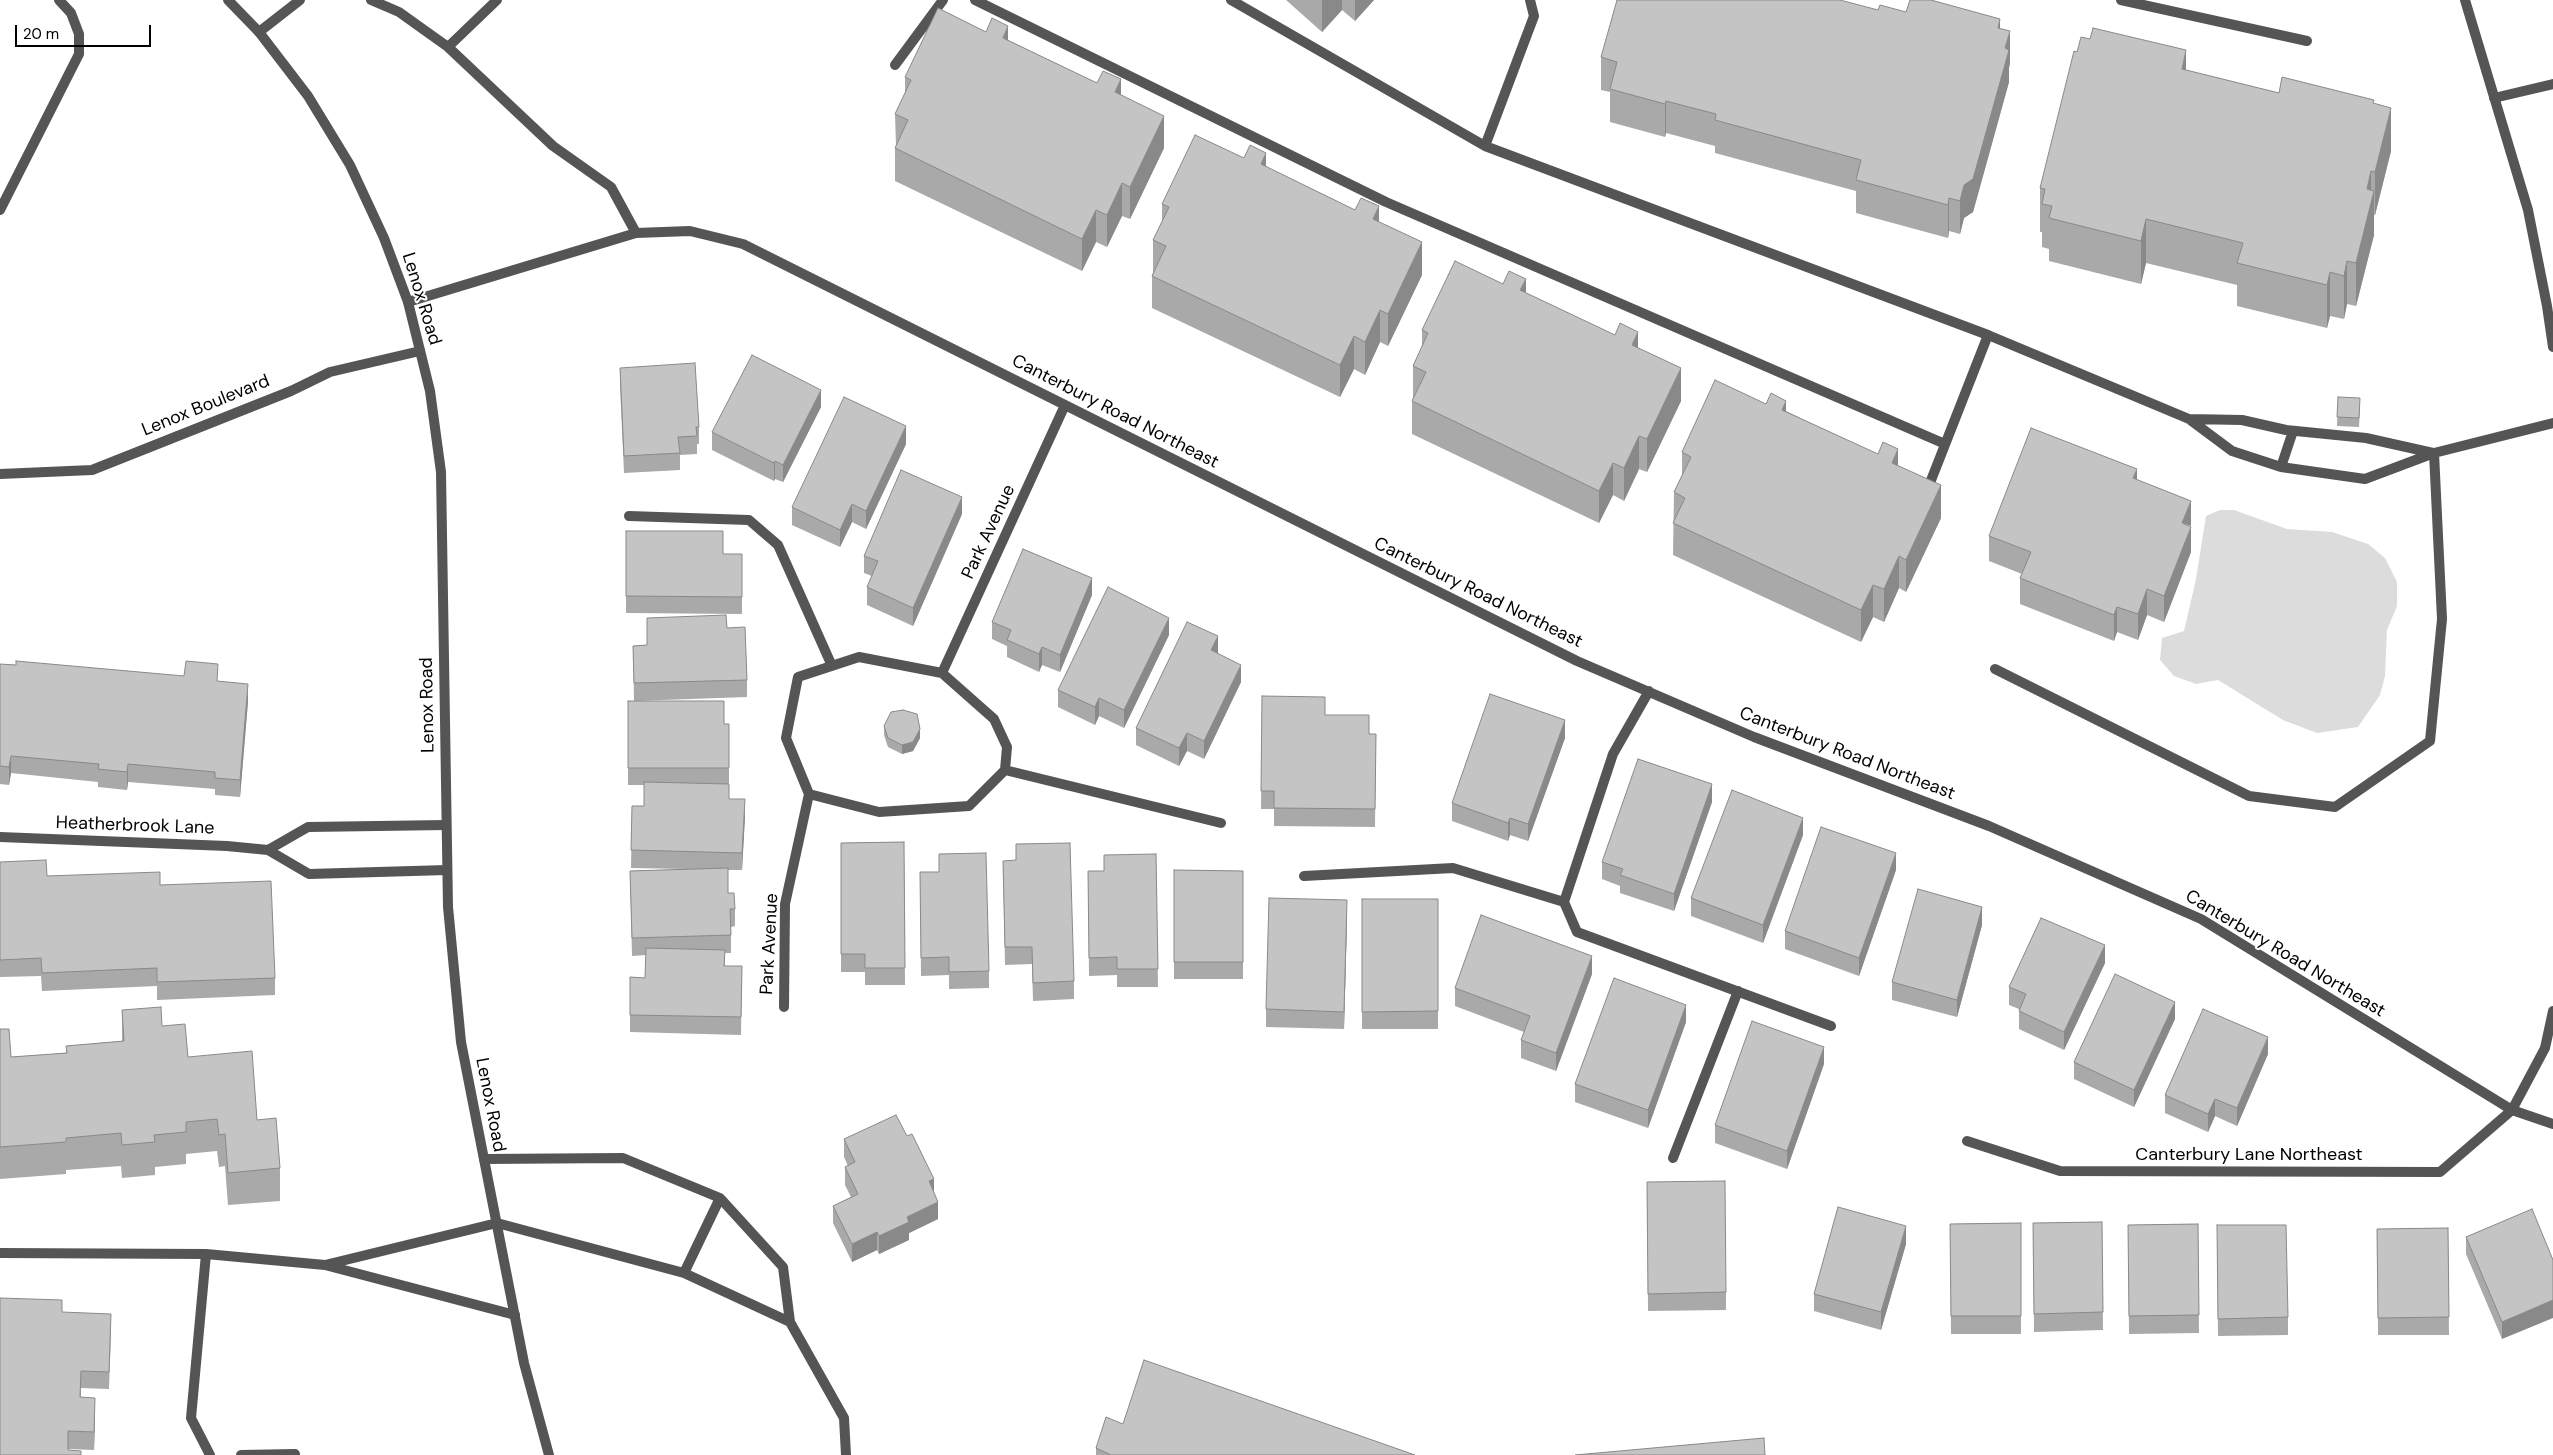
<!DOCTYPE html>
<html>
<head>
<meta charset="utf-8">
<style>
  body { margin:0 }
  #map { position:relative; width:2553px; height:1455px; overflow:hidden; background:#fff; font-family:"DM Sans",sans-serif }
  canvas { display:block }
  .scale { position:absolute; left:15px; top:25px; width:136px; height:22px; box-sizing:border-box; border:2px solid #000; border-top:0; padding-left:6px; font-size:15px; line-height:18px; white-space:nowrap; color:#000; -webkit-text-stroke:4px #fff; paint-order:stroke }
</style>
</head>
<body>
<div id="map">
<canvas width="2553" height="1455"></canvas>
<div class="scale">20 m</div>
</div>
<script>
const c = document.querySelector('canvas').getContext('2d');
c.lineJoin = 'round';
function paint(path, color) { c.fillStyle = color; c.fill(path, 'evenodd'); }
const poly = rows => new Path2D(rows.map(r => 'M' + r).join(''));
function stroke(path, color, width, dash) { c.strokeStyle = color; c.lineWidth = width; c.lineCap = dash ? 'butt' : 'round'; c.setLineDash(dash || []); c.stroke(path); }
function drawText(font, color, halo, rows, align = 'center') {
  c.font = font + ' "DM Sans",sans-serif'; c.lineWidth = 4; c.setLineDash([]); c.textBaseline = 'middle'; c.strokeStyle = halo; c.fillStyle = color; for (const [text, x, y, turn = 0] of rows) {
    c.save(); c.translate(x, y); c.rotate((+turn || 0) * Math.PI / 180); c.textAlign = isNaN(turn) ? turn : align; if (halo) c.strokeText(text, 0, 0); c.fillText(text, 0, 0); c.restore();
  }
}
paint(poly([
  [2220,510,2234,510,2287,529,2332,532,2368,544,2385,558,2397,582,2397,606,2387,630,2385,676,2380,695,2358,727,2317,733,2283,720,2218,680,2196,684,2174,676,2160,660,2162,638,2184,631,2196,579,2206,516]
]), '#dcdcdc');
stroke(poly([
  [0,210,79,54,79,34,71,13,59,0],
  [2512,1110,2553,1124]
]), '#555', 10);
stroke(poly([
  [371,0,399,12,448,47,553,146,611,187,636,233],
  [975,0,1386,202,1945,444],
  [1231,0,1485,146,1988,335,2189,419,2232,451,2281,467,2365,479,2434,453,2553,423],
  [2121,0,2307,41],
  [2465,0,2528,210,2547,306,2553,347],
  [259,32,300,0],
  [448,47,497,0],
  [895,65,943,0],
  [2494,98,2553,84],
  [1485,146,1534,16,1530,0],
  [408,302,636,233,690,231,743,244,1577,661,1754,737,1989,826,2201,919,2512,1110],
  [2189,419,2242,420,2286,430,2366,438,2433,453],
  [2281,467,2293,431],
  [0,474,92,470,291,391,330,372,420,351],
  [1928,488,1988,335],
  [629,516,749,520,778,545,832,666],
  [859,657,942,673,994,719,1007,747,1005,770,969,806,879,812,809,794,786,738,798,677,859,657],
  [1995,669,2249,796,2335,807,2430,741,2442,619,2434,453],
  [942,673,1065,405],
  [1649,691,1613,754,1564,902,1577,932,1831,1026],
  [1005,770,1221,823],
  [0,837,227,846,268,850,309,874,447,870],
  [268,850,308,827,446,825],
  [1304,876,1453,868,1564,902],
  [784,1007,785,904,809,794],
  [1967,1141,2060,1171,2440,1172,2512,1110,2545,1048,2553,1011],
  [1673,1158,1738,991],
  [484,1159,623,1158,720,1198,783,1267,790,1322],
  [0,1253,206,1254,325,1265,515,1315],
  [206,1254,191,1418,210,1455],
  [325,1265,497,1223,684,1273,790,1322,844,1418,846,1455],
  [684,1273,720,1198],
  [241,1455,295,1454]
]), '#555', 10);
stroke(poly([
  [228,0,259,32,308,96,350,165,384,238,408,302,430,391,441,472,448,907,461,1042,524,1363,549,1455]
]), '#555', 10);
paint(poly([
  [1286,0,1374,0,1355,21,1342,10,1322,32],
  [1878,10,1906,12,2000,29,2010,63,2009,68,2009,82,1973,212,1964,218,1960,234,1949,231,1948,238,1856,213,1856,191,1715,153,1715,146,1666,133,1665,137,1610,122,1610,92,1601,90,1601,57],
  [986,32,1008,40,1121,95,1164,148,1130,219,1122,216,1107,247,1096,242,1082,271,895,181,895,148,896,146,895,114,905,94,905,77],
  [2186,70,2279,93,2374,104,2391,151,2375,215,2374,215,2374,235,2356,306,2347,304,2344,319,2330,316,2327,328,2237,306,2237,285,2146,263,2141,284,2049,261,2049,249,2042,247,2042,232,2040,232,2040,188],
  [1244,158,1266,167,1379,222,1422,275,1388,346,1380,342,1365,375,1354,369,1340,397,1152,308,1152,276,1153,273,1153,240,1162,222,1162,204],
  [1503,284,1526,293,1638,348,1681,401,1647,472,1639,469,1624,501,1613,495,1599,523,1412,434,1412,401,1413,398,1413,366,1422,347,1422,330],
  [620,368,699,427,699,444,697,444,697,454,680,455,680,470,624,473,620,385],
  [2338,397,2360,407,2359,427,2337,426],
  [1766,404,1786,411,1898,466,1941,518,1906,592,1899,588,1884,622,1873,617,1861,642,1673,555,1674,492,1682,476,1682,452],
  [821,407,783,482,775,479,774,481,712,450,712,432],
  [906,444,866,529,852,522,840,547,792,525,792,507],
  [2137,480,2191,552,2164,622,2147,615,2138,640,2117,632,2114,641,2020,604,2020,578,2022,574,1989,561,1989,536],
  [962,514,913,626,867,605,867,587,872,576,864,573,864,556],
  [626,531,723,554,742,554,742,614,626,613],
  [1092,595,1060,672,1042,665,1039,672,1007,657,1007,646,992,639,992,622],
  [647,618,727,628,747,680,747,697,634,701,633,646,647,645],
  [1169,635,1124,728,1099,716,1095,725,1058,707,1058,690],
  [1218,653,1241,682,1204,759,1187,751,1179,766,1136,745,1136,728],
  [0,664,218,681,248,701,240,797,215,795,215,789,128,782,127,790,98,787,98,782,11,773,9,785,0,784],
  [1262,696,1325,715,1369,734,1376,734,1375,827,1274,826,1274,809,1261,809],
  [628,701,724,724,729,724,729,799,745,816,742,870,728,870,728,893,735,909,735,926,731,927,731,953,725,953,725,966,742,966,741,1035,630,1032,630,977,645,978,646,955,632,956,630,871,686,869,631,868,632,806,644,806,644,785,628,785],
  [884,726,920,738,913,751,902,754,888,747,884,735],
  [1565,738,1528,841,1510,835,1508,841,1452,821,1452,803],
  [1712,802,1674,911,1620,893,1620,886,1602,879,1602,862],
  [1803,835,1763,943,1691,916,1691,898],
  [904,842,905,985,865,985,865,972,841,972,841,843],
  [1156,854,1158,987,1117,987,1117,975,1089,976,1088,871,1104,871],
  [1003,861,1074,981,1074,999,1033,1001,1032,964,1005,965],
  [0,862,47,876,160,885,275,978,275,995,157,1000,157,986,42,991,41,976,0,977],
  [1174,870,1243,871,1243,979,1174,979],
  [1896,870,1859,976,1785,949,1785,931],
  [920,872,989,971,989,988,949,989,949,975,921,976],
  [1362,899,1438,899,1438,1029,1362,1029],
  [1347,918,1344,1029,1266,1027,1266,1009],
  [1982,925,1957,1017,1892,1000,1892,982],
  [2105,963,2064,1050,2019,1029,2019,1009,2009,1005,2009,987],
  [1592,974,1556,1071,1521,1058,1521,1040,1524,1032,1455,1006,1455,988],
  [122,1010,162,1026,188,1057,257,1120,280,1168,280,1201,228,1205,225,1166,219,1167,217,1151,186,1154,186,1164,155,1167,155,1175,122,1178,121,1166,66,1170,66,1174,0,1179,0,1029,11,1057,66,1053,66,1046,122,1041],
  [2175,1019,2134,1107,2074,1079,2074,1062],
  [1686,1022,1648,1128,1575,1102,1575,1084],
  [2268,1054,2237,1126,2215,1116,2208,1132,2165,1113,2165,1095],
  [1824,1064,1787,1169,1715,1143,1715,1125],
  [844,1139,934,1192,938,1219,909,1233,909,1240,879,1254,877,1250,852,1262,833,1223,833,1206,851,1197,845,1185,845,1167,848,1166,844,1157],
  [1647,1182,1726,1292,1726,1310,1648,1311],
  [2102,1222,2103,1330,2034,1332,2033,1223],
  [2021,1223,2021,1334,1951,1334,1950,1224],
  [2198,1224,2199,1333,2129,1334,2128,1225],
  [2448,1228,2449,1335,2378,1335,2377,1229],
  [2466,1237,2553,1260,2502,1339,2466,1254],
  [2217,1243,2288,1317,2288,1335,2218,1336],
  [1906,1244,1881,1330,1814,1311,1814,1294],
  [62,1312,111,1332,109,1389,81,1388,81,1397,95,1416,94,1450,68,1449,68,1450,0,1455],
  [1123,1424,1415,1455,1096,1455,1096,1448]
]), '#a9a9a9');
paint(poly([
  [1322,0,1342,0,1342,10,1322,32],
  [1355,0,1374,0,1355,21],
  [2000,19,2000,51,1998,28],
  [1008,26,1008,58,1003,38],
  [2010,31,2010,63,2009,68,2009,82,1973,212,1964,218,1960,234,1960,201],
  [2186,50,2186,94,2182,69],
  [1121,79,1121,111,1115,92],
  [1666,101,1666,133,1665,137,1665,104],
  [2391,108,2391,151,2375,215,2375,172],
  [1164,116,1164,148,1130,219,1130,187],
  [1266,153,1266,185,1261,164],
  [2371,171,2371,201,2374,191,2374,235,2356,306,2356,263,2367,189],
  [1122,183,1122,216,1107,247,1107,215],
  [1949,198,1949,231,1948,238,1948,205],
  [1379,206,1379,238,1373,219],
  [1096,210,1096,242,1082,271,1082,239],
  [2146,219,2146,263,2141,284,2141,241],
  [1422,242,1422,275,1388,346,1388,314],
  [2347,261,2347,304,2344,319,2344,276],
  [2330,272,2330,316,2327,328,2327,285],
  [1526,279,1526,311,1520,290],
  [1380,310,1380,342,1365,375,1365,342],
  [1638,332,1638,364,1632,345],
  [1354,336,1354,369,1340,397,1340,365],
  [1681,368,1681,401,1647,472,1647,439],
  [821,390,821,407,783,482,783,465],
  [1786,401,1786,433,1782,410],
  [906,426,906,444,866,529,866,511],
  [1639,436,1639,469,1624,501,1624,468],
  [1898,449,1898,482,1892,463],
  [775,461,775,479,774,481,774,463],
  [1613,463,1613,495,1599,523,1599,491],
  [2137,469,2137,494,2133,478],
  [1941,485,1941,518,1906,592,1906,560],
  [962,497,962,514,913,626,913,608],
  [2191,501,2191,526,2182,523],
  [852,504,852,522,840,547,840,530],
  [2191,527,2191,552,2164,622,2164,596],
  [1899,556,1899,588,1884,622,1884,589],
  [1092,578,1092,595,1060,672,1060,655],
  [1873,585,1873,617,1861,642,1861,610],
  [2147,589,2147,615,2138,640,2138,614],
  [2117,607,2117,632,2114,641,2114,615],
  [1169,618,1169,635,1124,728,1124,710],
  [1218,636,1218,654,1211,650],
  [1042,647,1042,665,1039,672,1039,654],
  [1241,665,1241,682,1204,759,1204,741],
  [248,684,248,701,240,797,240,780],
  [1099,698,1099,716,1095,725,1095,707],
  [1565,720,1565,738,1528,841,1528,824],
  [920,729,920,738,913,751,902,754,902,745],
  [1187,733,1187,751,1179,766,1179,748],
  [11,756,11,773,9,785,9,767],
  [128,764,128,782,127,790,127,772],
  [1712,784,1712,802,1674,911,1674,894],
  [745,799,745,816,742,870,742,853],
  [1510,818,1510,835,1508,841,1508,823],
  [1803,818,1803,835,1763,943,1763,925],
  [1896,853,1896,870,1859,976,1859,958],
  [1347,900,1347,918,1344,1029,1344,1012],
  [1982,907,1982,925,1957,1017,1957,1000],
  [2105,945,2105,963,2064,1050,2064,1032],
  [1592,956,1592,974,1556,1071,1556,1053],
  [2175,1002,2175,1019,2134,1107,2134,1090],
  [1686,1005,1686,1022,1648,1128,1648,1110],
  [2268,1037,2268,1054,2237,1126,2237,1108],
  [1824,1047,1824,1064,1787,1169,1787,1151],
  [2215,1099,2215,1116,2208,1132,2208,1114],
  [934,1179,934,1197,929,1181],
  [938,1202,938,1219,909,1233,909,1240,879,1254,879,1236,907,1217],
  [1906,1226,1906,1244,1881,1330,1881,1312],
  [877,1232,877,1250,852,1262,852,1244],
  [2553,1300,2553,1318,2502,1339,2502,1322],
  [95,1398,95,1416,94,1450,94,1432]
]), '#898989');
const building = poly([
  [1617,0,1840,0,1878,10,1880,5,1906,12,1910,0,1931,0,2000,19,1998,28,2010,31,2005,48,2009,50,1973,179,1964,185,1960,201,1949,198,1948,205,1856,180,1861,160,1715,120,1716,114,1666,101,1665,104,1610,89,1617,62,1601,57,1617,0],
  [938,8,986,32,992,18,1008,26,1003,38,1097,83,1103,71,1121,79,1115,92,1164,116,1130,187,1122,183,1107,215,1096,210,1082,239,895,148,908,120,895,114,911,80,905,77,938,8],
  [2093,28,2186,50,2182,69,2279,93,2282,77,2374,100,2373,103,2391,108,2375,172,2371,171,2367,189,2374,191,2356,263,2347,261,2344,276,2330,272,2327,285,2237,263,2243,243,2146,219,2141,241,2049,218,2052,206,2042,204,2045,189,2040,188,2074,51,2077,52,2081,37,2090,39,2093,28],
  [1195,135,1244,158,1250,145,1266,153,1261,164,1355,210,1361,198,1379,206,1373,219,1422,242,1388,314,1380,310,1365,342,1354,336,1340,365,1152,276,1166,246,1153,240,1169,207,1162,204,1195,135],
  [1455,261,1503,284,1509,271,1526,279,1520,290,1615,335,1620,323,1638,332,1632,345,1681,368,1647,439,1639,436,1624,468,1613,463,1599,491,1412,401,1426,372,1413,366,1428,333,1422,330,1455,261],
  [752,355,821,390,783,465,775,461,774,463,712,432,752,355],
  [695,363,699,427,696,427,697,436,678,437,680,453,624,456,620,368,695,363],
  [1715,380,1766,404,1771,393,1786,401,1782,410,1878,454,1883,442,1898,449,1892,463,1941,485,1906,560,1899,556,1884,589,1873,585,1861,610,1673,523,1685,498,1674,492,1691,457,1682,452,1715,380],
  [844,397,906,426,866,511,852,504,840,530,792,507,844,397],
  [2338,397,2360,398,2359,418,2337,417,2338,397],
  [2031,428,2137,469,2133,478,2191,501,2182,523,2191,527,2164,596,2147,589,2138,614,2117,607,2114,615,2020,578,2031,552,1989,536,2031,428],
  [901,470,962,497,913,608,867,587,878,561,864,556,901,470],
  [626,531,723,531,723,554,742,554,742,597,626,596,626,531],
  [1023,549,1092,578,1060,655,1042,647,1039,654,1007,640,1011,630,992,622,1023,549],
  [1108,587,1169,618,1124,710,1099,698,1095,707,1058,690,1108,587],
  [726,615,727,628,745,627,747,680,634,683,633,646,647,645,647,618,726,615],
  [1187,622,1218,636,1211,650,1241,665,1204,741,1187,733,1179,748,1136,728,1187,622],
  [16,661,184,676,186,661,218,664,217,681,248,684,240,780,215,778,215,772,128,764,127,772,98,769,99,764,11,756,9,767,0,766,0,664,16,665,16,661],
  [1490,694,1565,720,1528,824,1510,818,1508,823,1452,803,1490,694],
  [1262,696,1325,697,1325,715,1369,715,1369,734,1376,734,1375,809,1274,808,1274,791,1261,791,1262,696],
  [628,701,724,701,724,724,729,724,729,768,628,768,628,701],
  [903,710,917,714,920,729,913,742,902,745,888,738,884,726,891,712,903,710],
  [1638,759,1712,784,1674,894,1620,875,1623,869,1602,862,1638,759],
  [644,782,729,784,729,799,745,799,742,853,631,850,632,806,644,806,644,782],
  [1732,790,1803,818,1763,925,1691,898,1732,790],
  [1821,827,1896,853,1859,958,1785,931,1821,827],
  [904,842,905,968,865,968,865,954,841,954,841,843,904,842],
  [1070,843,1074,981,1033,983,1032,947,1005,947,1003,861,1016,860,1016,844,1070,843],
  [986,853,989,971,949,972,949,957,921,958,920,872,939,872,939,854,986,853],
  [1156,854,1158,969,1117,969,1117,957,1089,958,1088,871,1104,871,1104,855,1156,854],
  [46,860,47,876,160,872,160,885,271,881,275,978,157,982,157,968,42,973,41,958,0,960,0,862,46,860],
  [728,868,728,893,734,893,735,909,730,909,731,935,632,938,630,871,728,868],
  [1174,870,1243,871,1243,962,1174,962,1174,870],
  [1918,889,1982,907,1957,1000,1892,982,1918,889],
  [1269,898,1347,900,1344,1012,1266,1009,1269,898],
  [1362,899,1438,899,1438,1011,1362,1012,1362,899],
  [1481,915,1592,956,1556,1053,1521,1040,1530,1016,1455,988,1481,915],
  [2041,918,2105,945,2064,1032,2019,1011,2026,994,2009,987,2041,918],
  [646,948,725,950,724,966,742,966,741,1017,630,1015,630,977,645,978,646,948],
  [2115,974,2175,1002,2134,1090,2074,1062,2115,974],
  [1614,978,1686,1005,1648,1110,1575,1084,1614,978],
  [161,1007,162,1026,185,1024,188,1057,252,1051,257,1120,276,1118,280,1168,228,1173,225,1134,219,1135,217,1119,186,1122,186,1132,154,1135,155,1142,122,1145,121,1133,66,1138,66,1142,0,1147,0,1029,9,1029,11,1057,67,1053,66,1046,124,1041,122,1010,161,1007],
  [2203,1009,2268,1037,2237,1108,2215,1099,2208,1114,2165,1095,2203,1009],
  [1752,1021,1824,1047,1787,1151,1715,1125,1752,1021],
  [896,1115,907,1136,912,1134,934,1179,929,1181,938,1202,907,1217,909,1222,879,1236,877,1232,852,1244,833,1206,858,1194,845,1167,855,1162,844,1139,896,1115],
  [1725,1181,1726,1292,1648,1294,1647,1182,1725,1181],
  [1838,1207,1906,1226,1881,1312,1814,1294,1838,1207],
  [2532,1209,2553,1260,2553,1300,2502,1322,2466,1237,2532,1209],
  [2102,1222,2103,1312,2034,1314,2033,1223,2102,1222],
  [2021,1223,2021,1316,1951,1316,1950,1224,2021,1223],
  [2198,1224,2199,1315,2129,1316,2128,1225,2198,1224],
  [2217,1225,2286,1225,2288,1317,2218,1319,2217,1225],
  [2448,1228,2449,1317,2378,1318,2377,1229,2448,1228],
  [0,1298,62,1300,62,1312,111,1314,109,1372,81,1371,80,1397,95,1398,94,1432,68,1431,68,1450,81,1451,81,1455,0,1455,0,1298],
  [1144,1360,1415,1455,1111,1455,1096,1448,1106,1417,1123,1424,1144,1360],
  [1764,1438,1765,1455,1575,1455,1764,1438]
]);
paint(building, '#c4c4c4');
stroke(building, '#898989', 1);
drawText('18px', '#000', '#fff', [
  ["Lenox Road",421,299,73],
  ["Lenox Boulevard",206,406,-22],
  ["Canterbury Road Northeast",1115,412,27],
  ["Park Avenue",989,532,-65],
  ["Canterbury Road Northeast",1478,593,26],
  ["Lenox Road",428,705,-91],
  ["Canterbury Road Northeast",1847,754,21],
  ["Heatherbrook Lane",135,826,2],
  ["Park Avenue",770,944,-87],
  ["Canterbury Road Northeast",2285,954,31],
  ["Lenox Road",490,1105,79],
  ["Canterbury Lane Northeast",2249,1155]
]);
</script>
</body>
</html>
